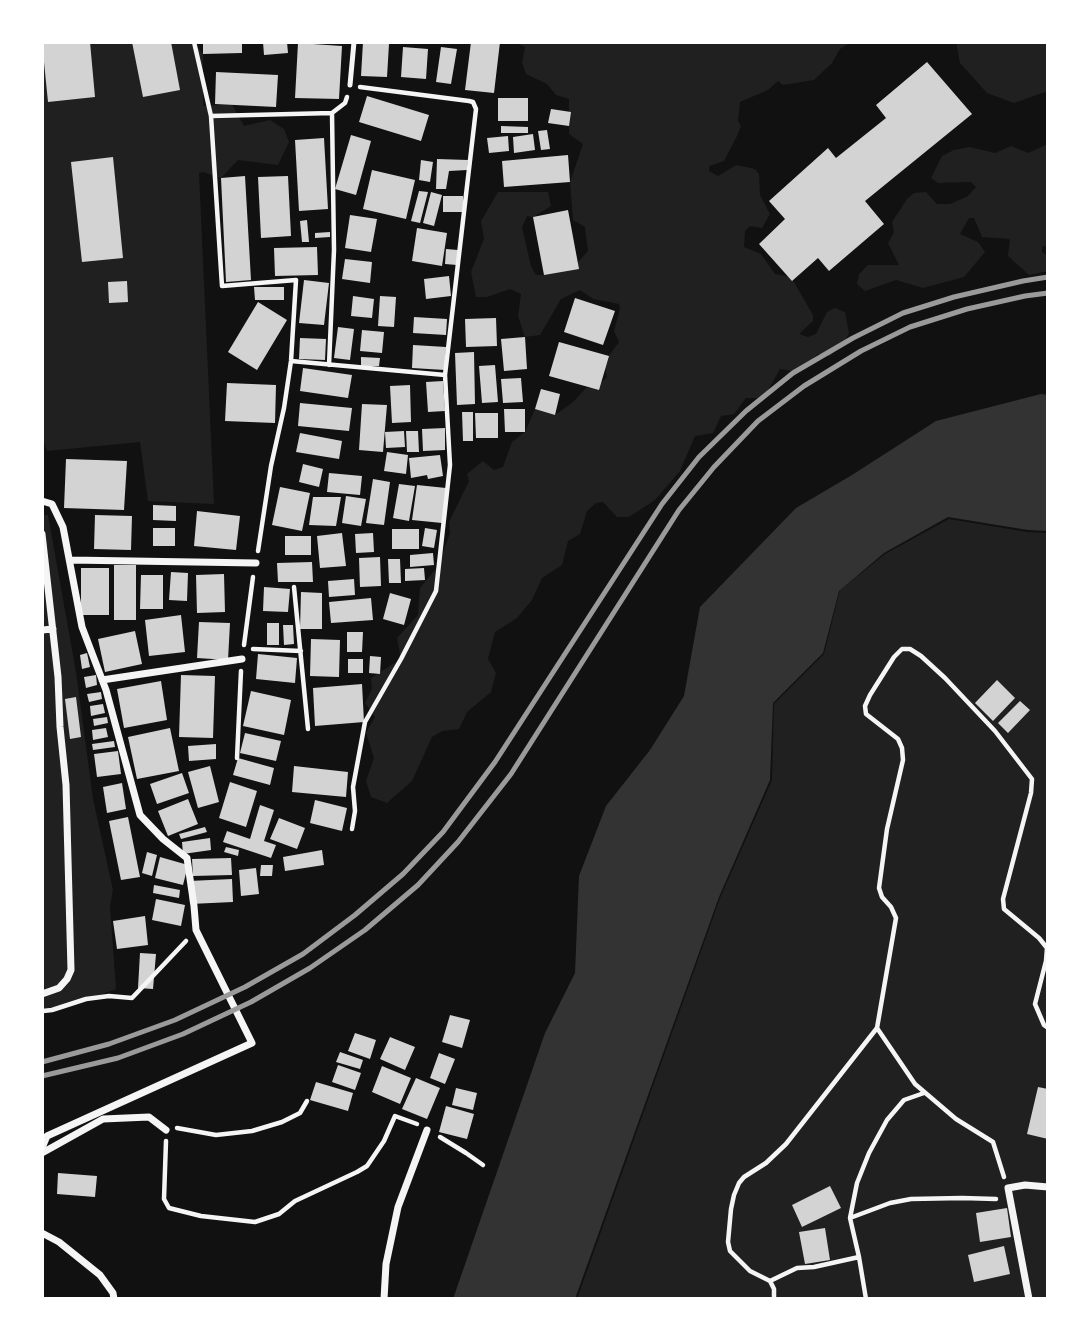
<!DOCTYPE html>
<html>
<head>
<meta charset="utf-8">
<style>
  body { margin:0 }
  #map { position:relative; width:1090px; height:1341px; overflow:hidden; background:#111; font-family:"Open Sans",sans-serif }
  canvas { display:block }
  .frame { position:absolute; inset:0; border:44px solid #fff; pointer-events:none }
</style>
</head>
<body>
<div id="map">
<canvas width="1090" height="1341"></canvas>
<div class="frame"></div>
</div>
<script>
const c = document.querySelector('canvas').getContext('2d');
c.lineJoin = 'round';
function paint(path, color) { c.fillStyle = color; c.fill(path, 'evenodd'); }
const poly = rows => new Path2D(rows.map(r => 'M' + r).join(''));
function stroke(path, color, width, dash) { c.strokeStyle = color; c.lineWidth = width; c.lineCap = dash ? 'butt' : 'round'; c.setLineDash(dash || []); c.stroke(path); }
paint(poly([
  [42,42,194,42,203,54,203,106,232,104,244,126,270,120,284,129,289,142,278,165,238,160,221,178,203,172,199,173,214,504,148,501,140,442,47,451,42,437],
  [515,42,851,42,840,49,832,63,814,80,783,85,778,81,768,90,740,102,738,121,741,126,737,136,724,161,709,166,709,171,718,176,736,165,755,169,759,174,760,195,770,214,762,228,750,226,745,231,744,247,761,254,775,274,791,277,813,315,813,321,799,334,808,337,816,334,827,312,835,308,845,312,849,333,844,343,830,356,818,354,799,372,780,369,767,392,758,398,746,398,734,414,721,416,713,433,695,436,680,471,655,500,629,517,617,517,603,502,596,503,587,511,580,534,568,541,562,565,542,578,532,600,517,618,495,632,488,659,496,673,491,692,467,712,459,729,442,731,432,737,412,781,387,803,371,797,366,781,374,758,366,733,375,717,365,703,372,689,371,678,401,659,397,638,418,615,420,588,438,566,450,533,449,522,469,481,467,474,483,461,494,470,503,467,512,442,525,432,535,409,555,415,573,402,586,388,596,387,607,377,604,362,619,342,614,331,620,309,619,304,593,299,580,290,561,299,540,335,525,337,518,316,521,294,510,289,487,297,476,297,471,272,484,239,481,221,498,192,548,192,551,206,533,217,527,216,522,227,531,266,536,275,544,275,574,267,588,251,585,227,573,220,570,182,583,144,569,134,569,99,556,95,547,84,526,74,522,63,525,47],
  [956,42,1048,42,1048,91,1014,103,987,93,960,63],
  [1048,144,1048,245,1042,247,1042,252,1048,256,1048,271,1029,275,1008,256,1010,239,982,237,974,218,969,218,960,234,978,242,985,252,964,277,923,288,896,280,865,291,857,284,859,274,868,265,899,265,888,243,894,232,892,222,907,199,914,193,926,192,937,204,950,204,968,196,976,187,971,182,938,183,931,178,942,156,954,150,970,147,995,153,1011,146,1028,153],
  [42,515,48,515,76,672,93,799,113,890,110,906,116,989,60,1010,42,1010],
  [949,519,1027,532,1048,533,1048,1299,577,1299,720,898,772,780,774,704,824,654,840,590,885,554]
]), '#202020');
paint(poly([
  [1041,394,1048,395,1048,531,1028,530,948,517,884,553,839,591,823,653,773,703,770,780,719,897,575,1299,453,1299,545,1033,575,973,579,876,606,806,650,750,684,696,700,607,796,508,852,475,936,421]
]), '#333');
paint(poly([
  [42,42,90,42,95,97,48,102],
  [132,42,171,42,180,90,143,97],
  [203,42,242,42,242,53,203,54],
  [263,42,287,42,288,53,264,55],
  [363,42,389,44,387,77,361,76],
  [471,42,500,42,494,93,465,90],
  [298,43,342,46,339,99,295,98],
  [403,47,428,49,426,79,401,77],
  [441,47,457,49,451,84,436,82],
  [927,62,972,114,865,201,884,224,829,271,818,258,792,281,759,244,785,219,769,201,828,148,836,158,886,118,876,105],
  [216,72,278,75,276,107,215,104],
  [367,96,429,115,421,141,359,122],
  [498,98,528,98,528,121,498,121],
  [551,109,571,112,569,126,548,123],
  [501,126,528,127,528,133,501,133],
  [547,130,550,149,541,150,538,131],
  [533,134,535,150,514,153,513,137],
  [351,135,371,141,356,195,335,189],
  [508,136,509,151,489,153,487,138],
  [324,138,328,209,299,211,295,140],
  [568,155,570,182,504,187,502,161],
  [113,157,123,258,82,262,71,162],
  [437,159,468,160,467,170,449,171,446,189,436,189],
  [421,160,433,162,430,182,419,180],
  [372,170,415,180,406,219,363,209],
  [245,176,251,280,226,282,221,178],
  [288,176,291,236,261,238,258,177],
  [419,191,428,192,420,223,411,221],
  [431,192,442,195,434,226,423,223],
  [443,196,463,196,463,212,443,212],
  [568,210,579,269,544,275,533,217],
  [350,215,377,219,371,252,345,248],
  [307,220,309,242,302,242,300,221],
  [417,228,447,233,442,266,412,261],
  [330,232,330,237,315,238,315,233],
  [317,247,318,275,275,276,274,248],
  [446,249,458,250,457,265,445,264],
  [345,259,372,262,370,283,342,279],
  [449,276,451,296,426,299,424,279],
  [304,280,329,283,324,325,299,323],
  [127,281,128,302,109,303,108,282],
  [254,287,284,287,284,300,255,300],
  [353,296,374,299,372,318,351,316],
  [380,296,396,297,394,327,378,326],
  [575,298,615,311,603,345,564,332],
  [258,302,287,320,257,370,228,352],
  [414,317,447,319,446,335,413,333],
  [496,318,497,346,466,347,465,319],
  [338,327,354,329,350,360,334,358],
  [362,330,384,332,382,353,360,351],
  [525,337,527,369,504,371,501,339],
  [300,338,326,339,325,360,299,359],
  [559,342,609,356,599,390,549,376],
  [413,345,446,347,445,370,412,368],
  [474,352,475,404,457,405,455,353],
  [361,357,380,358,379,366,361,366],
  [495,365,498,402,482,403,479,366],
  [303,368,352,375,348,398,300,391],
  [521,378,523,402,503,403,501,379],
  [443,381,445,411,428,412,426,382],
  [227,383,276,385,275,423,225,421],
  [410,385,411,422,392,423,390,386],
  [541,389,560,394,555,415,535,409],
  [300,403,352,408,349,431,298,426],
  [362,404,387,405,383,452,359,450],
  [504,409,525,409,525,432,505,432],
  [462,412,473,412,473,441,463,441],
  [475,413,498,413,498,438,476,438],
  [445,428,445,450,423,451,422,429],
  [404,431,405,447,386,448,385,432],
  [406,431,418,431,419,452,407,452],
  [300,433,342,441,339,459,296,452],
  [387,452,408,455,406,474,384,471],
  [440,455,443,476,428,479,427,475,411,478,409,458],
  [66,459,127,461,124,510,64,508],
  [303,464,323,469,319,487,299,482],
  [329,473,362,476,360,495,327,492],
  [373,479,390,482,384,525,366,523],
  [399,484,415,486,409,521,393,518],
  [417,485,446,488,442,523,412,520],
  [280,487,310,493,302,531,272,525],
  [346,496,366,499,361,526,342,523],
  [313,497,341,497,336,526,309,525],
  [153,505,176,506,176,521,153,520],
  [197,511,240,516,236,550,194,546],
  [95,515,132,516,131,550,94,549],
  [153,528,175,528,175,546,153,546],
  [425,528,437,530,434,548,422,546],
  [392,529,419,529,419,549,392,549],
  [342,533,346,566,320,568,317,536],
  [373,533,374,552,356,553,355,534],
  [285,536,311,536,311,555,285,555],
  [433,553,434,565,410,567,410,555],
  [380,557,381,586,360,587,359,558],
  [388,559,400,559,401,583,389,583],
  [312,562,313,582,278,582,277,563],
  [114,565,136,565,136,620,114,620],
  [81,568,109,568,109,615,81,615],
  [424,568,425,580,405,581,405,569],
  [171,572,188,573,187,601,169,600],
  [224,574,225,612,197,613,196,575],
  [141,575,163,575,163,609,140,609],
  [354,579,355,595,329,597,328,581],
  [264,587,290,589,288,612,263,611],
  [301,592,322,593,322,629,300,629],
  [390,593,411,599,404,625,383,619],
  [371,598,373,620,331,623,329,602],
  [181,615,185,652,149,656,145,620],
  [199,622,230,623,228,660,197,658],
  [267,623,279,623,279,645,267,645],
  [283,625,293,625,294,644,284,645],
  [135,631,142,664,105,672,98,639],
  [347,632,363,632,362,652,347,652],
  [311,639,340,640,339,677,310,676],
  [87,653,90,667,82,669,80,655],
  [258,654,297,658,295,683,256,679],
  [370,656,381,657,380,674,369,673],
  [348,659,363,659,363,673,348,673],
  [96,675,97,685,86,688,84,677],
  [181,675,215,676,213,738,179,737],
  [997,680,1015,698,993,721,975,703],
  [161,681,167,720,124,728,117,689],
  [362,684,364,722,315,726,313,688],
  [251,691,291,700,284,735,243,726],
  [101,692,102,699,89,702,87,694],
  [76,697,81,737,70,739,65,699],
  [1020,701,1030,710,1008,733,998,723],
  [103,704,105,713,91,716,90,706],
  [107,717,108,723,94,726,93,719],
  [106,728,108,737,93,740,92,730],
  [170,728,179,771,137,779,128,737],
  [245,733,281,741,276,761,240,753],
  [114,741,115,747,93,750,92,744],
  [216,744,216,759,189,761,188,746],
  [118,751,121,774,97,777,94,754],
  [238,758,274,768,270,785,233,775],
  [210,766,219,802,198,808,188,772],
  [294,766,348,772,346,797,292,792],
  [182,773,189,793,157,804,150,784],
  [230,782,257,791,246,827,219,818],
  [122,783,126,809,107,813,103,787],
  [188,799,198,824,168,836,158,811],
  [315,800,347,808,342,831,310,823],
  [260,805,274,810,264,841,276,845,271,858,223,842,227,831,250,839],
  [128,817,140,877,121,880,109,821],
  [279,818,305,828,297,849,270,839],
  [205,827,207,832,181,839,179,834],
  [210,838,211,850,183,854,182,842],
  [226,847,239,850,238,856,224,852],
  [322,850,324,865,285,871,283,857],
  [147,852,157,855,152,876,142,873],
  [160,857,188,865,183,885,155,878],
  [231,858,232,875,193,876,192,859],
  [261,865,273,865,272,876,260,876],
  [256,868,259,894,241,896,239,870],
  [232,879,233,902,190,904,189,881],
  [154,885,180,890,179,898,153,893],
  [156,899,185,905,181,926,152,920],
  [145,916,148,945,117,949,113,921],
  [140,953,156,954,153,989,138,988],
  [450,1015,470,1020,462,1048,442,1042],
  [355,1033,376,1040,370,1059,348,1051],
  [390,1037,415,1047,405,1070,380,1059],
  [340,1052,363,1060,360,1069,336,1062],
  [439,1053,455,1059,445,1084,430,1078],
  [338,1065,361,1073,355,1090,332,1082],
  [382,1066,411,1078,400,1104,372,1092],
  [416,1078,440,1088,427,1119,402,1109],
  [316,1082,353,1093,348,1111,310,1100],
  [1038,1087,1048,1089,1048,1139,1027,1134],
  [456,1088,477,1093,473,1110,452,1105],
  [446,1106,474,1114,467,1139,439,1132],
  [58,1173,97,1176,95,1197,57,1194],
  [830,1186,841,1208,802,1227,792,1205],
  [1007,1208,1011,1237,980,1242,976,1213],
  [825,1228,830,1260,805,1264,799,1232],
  [1004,1246,1010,1274,974,1282,968,1255]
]), '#d3d3d3');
stroke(poly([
  [194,42,211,116,332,113],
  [211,116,222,286,296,280,291,361,284,408,271,466,258,551],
  [291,361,445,375],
  [329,365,334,250,332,113,345,103,347,97],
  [294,587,308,729],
  [244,645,253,577],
  [253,649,301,651],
  [237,758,241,671],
  [352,829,355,811,353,787,365,722,401,659,436,591,450,465,445,375,476,109,473,102,469,101,360,87],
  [43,1011,52,1010,86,999,109,996,132,998,186,941],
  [924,1093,904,1100,887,1120,869,1153,857,1183,850,1218,890,1203,911,1199,962,1198,996,1199],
  [177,1128,216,1135,252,1131,282,1122,300,1113,307,1101],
  [440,1137,466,1153,483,1165],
  [166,1141,164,1199,169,1208,201,1216,255,1222,279,1214,295,1201,357,1172,367,1166,384,1141,395,1116,417,1124],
  [1004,1177,993,1142,956,1119,915,1084,877,1028,896,918,891,907,882,897,879,888,887,829,903,760,902,748,898,739,866,714,865,706,870,695,894,657,902,649,910,649,921,656,945,678,995,731,1032,779,1031,793,1003,899,1004,909,1039,938,1047,948,1046,961,1035,1004,1044,1025,1048,1028],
  [850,1218,859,1257,866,1299],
  [770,1281,797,1268,814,1267,859,1257],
  [774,1299,774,1289,770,1281,750,1271,730,1251,728,1242,731,1209,734,1195,739,1183,744,1177,766,1163,786,1144,877,1028]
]), '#f5f5f5', 4.5);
stroke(poly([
  [350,85,354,42]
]), '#f5f5f5', 5);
stroke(poly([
  [42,501,52,504,63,527,82,627,106,690,140,815,163,839,187,858,194,906,196,930,252,1043,47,1136,42,1148],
  [42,534,58,677,60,727,66,785,71,970,67,979,59,988,42,994],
  [70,560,256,563],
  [42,630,53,629],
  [102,680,242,659],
  [42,1153,103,1119,149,1117,166,1130],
  [42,1233,59,1242,100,1275,113,1293,114,1299],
  [384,1299,386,1264,398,1207,427,1130],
  [1029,1299,1008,1188,1025,1185,1048,1187]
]), '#f5f5f5', 7);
stroke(poly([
  [42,1062,109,1044,175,1020,245,987,303,954,355,915,403,874,443,832,495,762,662,504,699,457,746,411,793,373,853,338,903,313,954,297,1023,281,1048,277],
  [42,1076,118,1058,183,1034,251,1002,310,968,365,930,418,885,458,842,511,774,679,510,714,467,758,421,804,386,861,351,910,327,967,309,1025,296,1048,293]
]), '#9a9a9a', 5);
</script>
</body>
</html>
